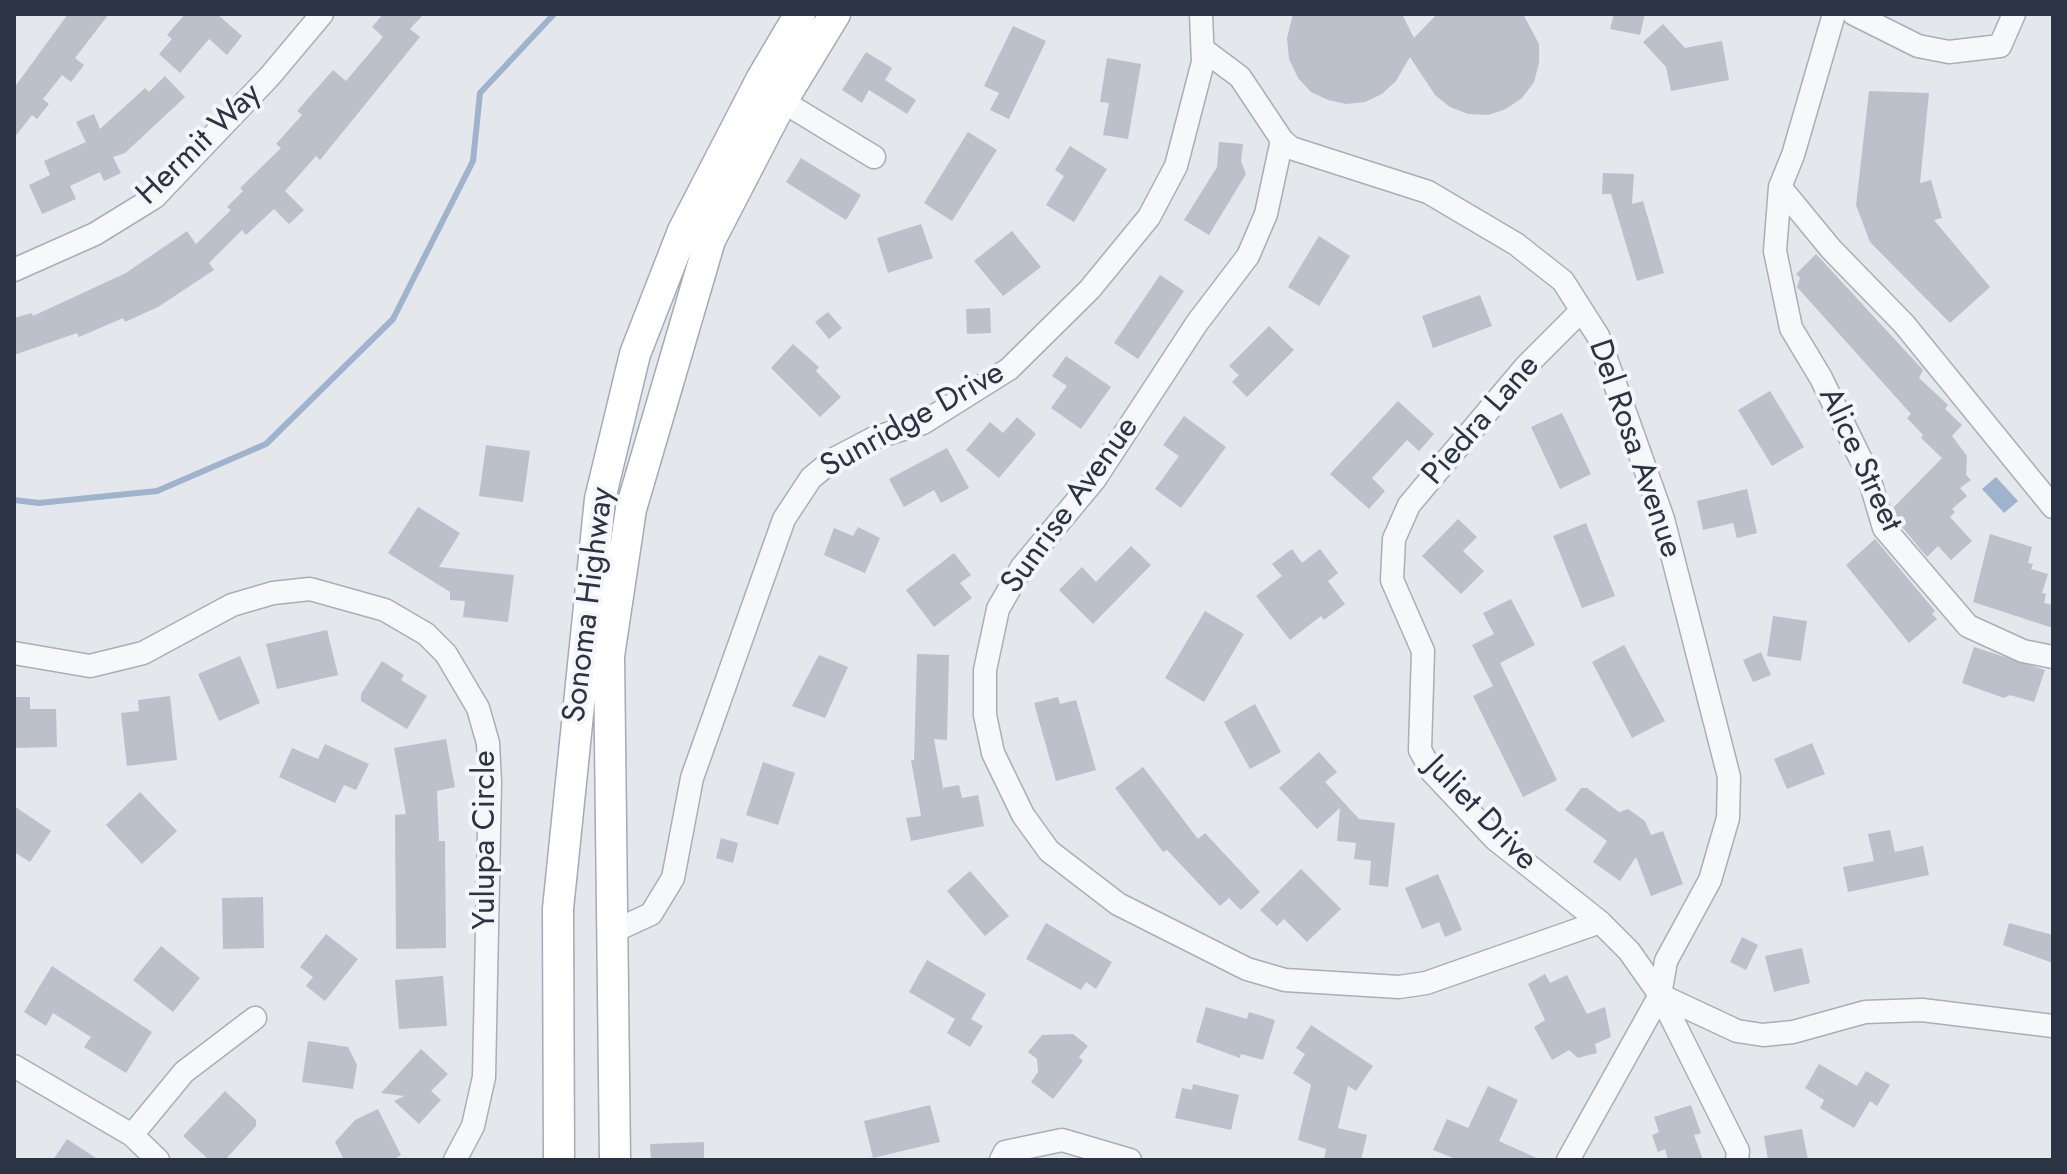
<!DOCTYPE html>
<html>
<head>
<meta charset="utf-8">
<style>
  body { margin:0 }
  #map { position:relative; width:2067px; height:1174px; overflow:hidden; background:#e4e7ec; font-family:Jost,sans-serif }
  canvas { display:block }
  .frame { position:absolute; inset:0; border:16px solid #2b3445; pointer-events:none }
</style>
</head>
<body>
<div id="map">
<canvas width="2067" height="1174"></canvas>
<div class="frame"></div>
</div>
<script>
const c = document.querySelector('canvas').getContext('2d');
c.lineJoin = 'round';
function paint(path, color) { c.fillStyle = color; c.fill(path, 'evenodd'); }
const poly = rows => new Path2D(rows.map(r => 'M' + r).join(''));
function stroke(path, color, width, dash) { c.strokeStyle = color; c.lineWidth = width; c.lineCap = dash ? 'butt' : 'round'; c.setLineDash(dash || []); c.stroke(path); }
function drawText(font, color, halo, rows, align = 'center') {
  c.font = font + ' Jost,sans-serif'; c.lineWidth = 8; c.setLineDash([]); c.textBaseline = 'middle'; c.strokeStyle = halo; c.fillStyle = color; for (const [text, x, y, turn = 0] of rows) {
    c.save(); c.translate(x, y); c.rotate((+turn || 0) * Math.PI / 180); c.textAlign = isNaN(turn) ? turn : align; if (halo) c.strokeText(text, 0, 0); c.fillText(text, 0, 0); c.restore();
  }
}
paint(poly([
  [1996,477,2018,501,2004,513,1982,489]
]), '#9fb4cc');
stroke(poly([
  [14,500,39,503,157,491,266,444,393,319,473,161,480,93,554,14]
]), '#9fb4cc', 6);
paint(poly([
  [68,14,109,14,75,58,84,65,71,82,62,75,43,99,49,104,37,119,32,115,14,138,14,88],
  [185,14,217,14,242,36,227,55,209,39,180,73,159,54,172,39,167,35],
  [383,14,424,14,410,29,420,37,320,160,316,156,285,191,304,210,289,224,274,209,246,235,242,230,209,263,214,270,158,307,125,322,123,318,79,337,77,333,14,355,14,318,32,313,33,316,126,273,187,231,196,244,231,210,227,207,243,191,240,188,281,148,276,144,302,115,297,111,333,70,346,81,383,37,372,27],
  [1293,14,1402,14,1414,38,1437,14,1523,14,1539,44,1539,63,1534,82,1522,98,1506,109,1488,115,1468,114,1450,107,1435,95,1410,57,1396,81,1382,94,1365,102,1346,104,1328,100,1311,92,1298,78,1289,59,1287,38],
  [1614,14,1645,14,1640,35,1610,29],
  [1663,24,1685,48,1722,41,1729,80,1671,91,1666,67,1643,42],
  [1013,26,1046,41,1009,119,990,110,999,93,984,86],
  [866,52,892,68,885,80,916,100,907,114,869,90,862,103,842,90],
  [1107,58,1141,64,1128,139,1103,135,1109,103,1100,102],
  [165,76,185,97,125,153,113,157,121,173,104,181,100,172,70,186,76,199,42,214,29,185,50,175,44,161,86,142,76,122,94,114,100,129,145,88,149,92],
  [1869,91,1929,93,1920,183,1931,180,1942,218,1934,220,1990,287,1950,323,1870,242,1856,205],
  [968,132,997,150,952,221,924,203],
  [1219,142,1243,144,1241,161,1246,174,1209,235,1184,220,1217,167],
  [1070,146,1107,169,1074,222,1046,205,1064,176,1055,170],
  [801,158,861,195,846,220,786,182],
  [1603,173,1634,174,1632,204,1643,201,1664,273,1637,281,1611,194,1602,194],
  [921,224,933,258,888,273,877,238],
  [1012,231,1041,267,1003,296,974,261],
  [1319,236,1350,256,1319,306,1288,287],
  [1816,254,1923,370,1919,378,1948,405,1945,409,1962,425,1952,436,1967,456,1966,475,1971,480,1960,488,1967,496,1952,509,1955,512,1950,517,1972,541,1951,560,1938,546,1927,557,1897,521,1893,508,1942,458,1921,438,1923,435,1907,418,1911,414,1797,287,1800,278,1796,274],
  [1160,275,1184,291,1138,359,1114,343],
  [1480,295,1492,326,1433,348,1422,316],
  [990,308,991,333,967,334,966,309],
  [828,312,842,328,829,339,815,322],
  [1269,326,1294,350,1247,397,1232,382,1239,375,1229,366],
  [793,344,819,367,816,371,841,397,820,417,771,368],
  [1066,356,1111,387,1081,429,1051,408,1067,386,1052,376],
  [1770,391,1804,447,1772,466,1738,410],
  [1398,401,1434,434,1419,451,1407,440,1372,478,1385,491,1369,509,1330,474],
  [1562,413,1591,474,1560,489,1531,427],
  [1184,416,1226,447,1181,508,1155,489,1179,456,1163,445],
  [1017,417,1036,434,999,478,966,450,990,422,1003,433],
  [486,445,530,451,523,502,479,496],
  [947,448,969,488,941,503,934,490,904,507,889,479],
  [1747,489,1757,533,1737,538,1733,523,1703,530,1697,501],
  [418,507,460,533,439,567,514,575,508,622,463,617,465,601,450,600,450,592,388,553],
  [1458,519,1477,537,1463,551,1484,571,1461,594,1422,556],
  [1586,523,1615,596,1582,608,1553,536],
  [858,527,880,538,865,573,824,555,834,528,853,536],
  [1990,534,2032,547,2028,563,2033,564,2031,569,2048,574,2042,593,2046,594,2044,603,2053,605,2053,628,1973,602],
  [1875,539,1935,611,1932,614,1937,619,1909,643,1846,565],
  [1131,546,1151,565,1093,624,1059,590,1082,567,1096,582],
  [1292,549,1302,563,1320,549,1338,573,1328,581,1345,604,1324,620,1321,616,1290,640,1256,596,1282,576,1272,564],
  [954,553,971,575,960,583,972,598,934,627,906,590],
  [1511,599,1535,645,1500,663,1557,780,1523,797,1473,696,1493,686,1472,645,1494,634,1483,613],
  [1205,611,1244,634,1204,702,1165,678],
  [1773,616,1807,621,1801,661,1767,656],
  [327,630,338,675,277,689,266,644],
  [1624,645,1665,721,1632,738,1592,662],
  [1974,647,2045,670,2034,702,2010,695,2004,698,1962,683],
  [1761,652,1771,675,1753,682,1743,660],
  [917,654,949,655,947,740,934,739,943,788,959,785,962,798,978,795,984,826,911,841,906,818,921,816,911,760,914,760],
  [819,655,848,667,825,718,792,706],
  [240,656,260,703,219,721,198,674],
  [382,661,404,675,401,680,427,696,407,729,361,701,361,694],
  [170,696,177,760,127,766,121,713,139,711,138,700],
  [14,697,30,697,30,709,56,709,57,747,14,748],
  [1058,697,1060,704,1076,700,1096,770,1056,781,1034,703],
  [1255,704,1281,752,1250,769,1224,722],
  [446,739,455,787,437,791,439,841,445,841,446,948,396,949,395,815,406,814,394,748],
  [1812,743,1825,774,1787,789,1774,759],
  [325,744,369,764,356,790,344,785,335,803,279,777,292,748,318,759],
  [1319,752,1337,772,1325,782,1359,819,1395,823,1388,887,1369,885,1371,861,1354,859,1356,843,1337,841,1340,808,1317,829,1279,788],
  [763,762,795,773,778,825,746,815],
  [1143,767,1198,839,1205,833,1260,892,1241,910,1229,898,1220,906,1167,850,1163,852,1115,788],
  [1581,788,1587,788,1619,812,1628,809,1645,821,1651,835,1663,831,1683,884,1651,896,1636,857,1620,881,1593,862,1607,841,1565,810],
  [140,792,177,831,142,864,106,825],
  [14,806,51,831,30,862,14,852],
  [1890,830,1895,852,1923,846,1929,875,1848,892,1843,867,1874,861,1868,834],
  [721,838,738,843,733,863,716,858],
  [1301,869,1341,909,1307,942,1284,919,1277,926,1260,910],
  [970,871,1009,916,985,936,947,891],
  [1438,874,1462,930,1445,937,1439,922,1422,929,1405,888],
  [263,897,264,948,223,949,222,898],
  [1046,923,1112,962,1096,989,1086,982,1081,990,1026,959],
  [2009,923,2053,935,2053,963,2003,945],
  [326,934,358,959,325,1001,306,986,313,977,300,967],
  [1742,937,1758,945,1746,970,1730,962],
  [161,946,200,978,173,1012,133,980],
  [1802,948,1810,983,1774,992,1765,956],
  [927,960,986,994,971,1019,983,1026,970,1047,947,1033,955,1019,909,992],
  [52,966,152,1032,126,1073,84,1047,91,1037,53,1013,46,1026,24,1012],
  [1545,974,1550,983,1567,975,1587,1014,1605,1007,1611,1037,1595,1044,1597,1053,1578,1058,1569,1050,1552,1060,1534,1027,1545,1020,1528,984],
  [443,976,447,1026,399,1029,395,980],
  [1206,1007,1247,1019,1249,1012,1275,1020,1263,1060,1241,1054,1240,1058,1196,1042],
  [1311,1025,1373,1066,1356,1091,1348,1086,1338,1128,1367,1135,1361,1160,1324,1160,1326,1149,1298,1140,1311,1085,1293,1073,1305,1054,1296,1048],
  [1073,1034,1088,1046,1079,1057,1083,1061,1053,1099,1031,1082,1038,1072,1037,1059,1028,1052,1042,1035],
  [308,1041,348,1047,357,1065,353,1089,302,1082],
  [421,1049,448,1074,431,1091,441,1100,419,1124,394,1101,404,1096,381,1093],
  [1819,1064,1857,1086,1866,1071,1890,1085,1877,1106,1870,1101,1854,1128,1820,1108,1824,1100,1805,1088],
  [1193,1084,1239,1095,1231,1130,1175,1118,1182,1088,1192,1090],
  [1488,1086,1518,1100,1499,1141,1541,1160,1458,1160,1433,1150,1447,1119,1468,1128],
  [225,1091,256,1120,256,1126,225,1160,209,1160,183,1136],
  [930,1105,940,1142,873,1158,864,1121],
  [1691,1105,1701,1133,1694,1135,1703,1160,1668,1160,1665,1149,1658,1152,1652,1135,1659,1132,1654,1117],
  [378,1109,401,1155,392,1160,344,1160,335,1142,355,1120],
  [1802,1129,1808,1160,1768,1160,1764,1136],
  [67,1139,99,1160,53,1160],
  [704,1142,704,1160,651,1160,650,1144]
]), '#bbc0ca');
const minor = poly([
  [1834,14,1793,155,1780,187,1775,251,1791,328,1821,378,1868,474,1884,528,1968,626,2023,651,2053,657],
  [1854,14,1918,46,1949,52,2000,46,2014,14],
  [1204,50,1240,77,1282,140,1291,148,1428,192,1516,244,1563,281,1598,336,1663,519,1729,777,1728,818,1710,880,1666,961,1660,995,1568,1160],
  [782,101,874,157],
  [1282,140,1266,214,1248,256,1197,323,1095,479,1022,567,998,609,985,670,985,715,993,753,1023,815,1049,851,1118,904,1247,969,1285,980,1399,987,1426,983,1600,922,1629,951,1660,995,1738,1151,1737,1160],
  [1780,187,1831,249,1904,324,2053,507],
  [14,270,95,234,155,197,270,76,322,14],
  [1581,311,1526,366,1409,505,1394,539,1392,580,1423,651,1420,750,1432,772,1495,839,1600,922],
  [14,653,90,666,143,653,232,605,273,593,310,589,385,610,426,634,446,654,478,708,488,743,490,782,484,1077,473,1126,455,1160],
  [614,931,651,914,673,878,692,778,784,519,811,478,834,459,874,438,923,423,1009,369,1090,289,1149,217,1176,166,1203,62,1201,14],
  [1660,995,1737,1031,1763,1035,1793,1032,1865,1012,1922,1010,2053,1026],
  [14,1066,132,1135,158,1160],
  [132,1135,184,1072,255,1018],
  [1001,1160,1005,1152,1062,1140,1130,1160]
]);
const major = poly([
  [559,1160,558,909,600,499,635,354,683,231,761,80,800,14],
  [615,1160,609,656,631,509,710,240,782,101,835,14]
]);
stroke(minor, '#a9aeb7', 25);
stroke(major, '#a3abb8', 33);
stroke(minor, '#f7f8fa', 22);
stroke(major, '#fff', 30);
drawText('32px', '#2b3445', '#f4f6f9', [
  ["Hermit Way",200,145,-44],
  ["Sunridge Drive",913,421,-29],
  ["Piedra Lane",1482,421,-49],
  ["Del Rosa Avenue",1634,449,71],
  ["Alice Street",1859,460,65],
  ["Sunrise Avenue",1071,506,-54],
  ["Sonoma Highway",590,605,-83],
  ["Juliet Drive",1480,814,46],
  ["Yulupa Circle",486,840,-90]
]);
</script>
</body>
</html>
